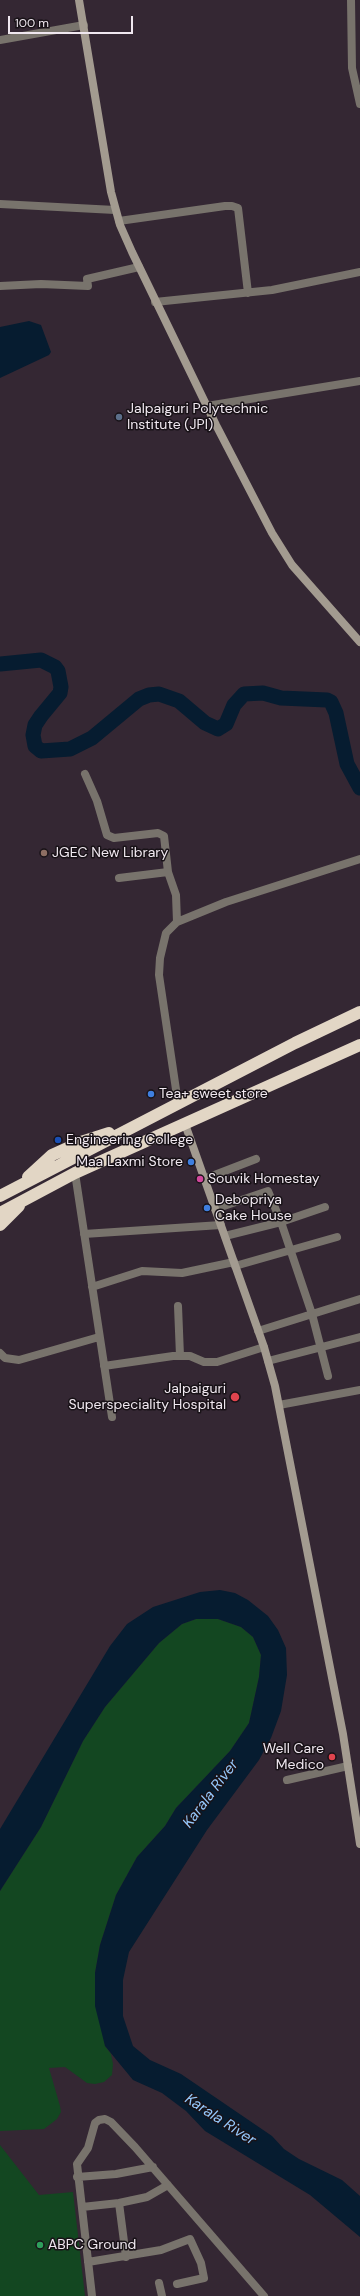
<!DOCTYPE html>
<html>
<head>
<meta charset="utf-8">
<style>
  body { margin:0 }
  #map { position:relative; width:360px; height:2296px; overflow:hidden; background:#342733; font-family:"DM Sans",sans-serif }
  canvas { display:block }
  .scale { position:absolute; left:8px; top:16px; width:125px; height:18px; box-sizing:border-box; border:2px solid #f0e8f0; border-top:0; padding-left:5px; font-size:12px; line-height:14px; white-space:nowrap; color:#f0e8f0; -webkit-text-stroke:3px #181217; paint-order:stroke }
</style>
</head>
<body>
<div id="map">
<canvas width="360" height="2296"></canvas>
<div class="scale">100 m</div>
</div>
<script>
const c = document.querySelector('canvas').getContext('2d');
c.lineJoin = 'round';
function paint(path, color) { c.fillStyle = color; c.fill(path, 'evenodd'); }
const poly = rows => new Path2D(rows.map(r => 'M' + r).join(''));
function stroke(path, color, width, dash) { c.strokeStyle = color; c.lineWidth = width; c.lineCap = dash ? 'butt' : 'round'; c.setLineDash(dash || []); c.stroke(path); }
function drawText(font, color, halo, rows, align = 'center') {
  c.font = font + ' "DM Sans",sans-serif'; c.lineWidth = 3; c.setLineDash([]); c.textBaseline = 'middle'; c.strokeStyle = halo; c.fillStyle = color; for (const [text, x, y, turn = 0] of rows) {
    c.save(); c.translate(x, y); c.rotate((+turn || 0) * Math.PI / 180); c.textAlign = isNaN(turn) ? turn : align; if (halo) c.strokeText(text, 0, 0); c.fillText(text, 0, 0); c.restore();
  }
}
paint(poly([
  [196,1619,218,1619,241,1627,253,1637,261,1655,259,1677,249,1723,230,1751,176,1808,165,1826,137,1857,116,1895,100,1945,95,1973,105,2046,111,2054,113,2064,112,2075,104,2082,95,2084,87,2083,65,2067,49,2068,60,2106,61,2112,57,2119,44,2129,0,2131,0,1891,41,1827,83,1741,105,1707,159,1643,182,1624],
  [0,2145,39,2195,73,2192,85,2296,0,2296]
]), '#134721');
paint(poly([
  [29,321,41,325,51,352,49,355,0,378,0,327],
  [220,1590,235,1593,248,1600,268,1616,278,1630,286,1648,287,1675,281,1711,271,1738,259,1760,207,1830,129,1952,123,1980,123,2016,133,2046,150,2060,181,2074,272,2136,284,2149,299,2159,342,2180,360,2196,360,2237,310,2195,205,2131,186,2111,162,2093,133,2080,105,2046,95,2006,95,1973,100,1945,116,1895,137,1857,165,1826,176,1808,230,1751,249,1723,259,1677,261,1655,253,1637,241,1627,218,1619,196,1619,182,1624,159,1643,105,1707,83,1741,41,1827,0,1891,0,1829,110,1646,127,1624,153,1607,200,1592]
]), '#061c30');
stroke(poly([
  [0,664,41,660,55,667,58,671,61,687,60,693,41,716,35,725,33,735,35,746,41,751,70,749,92,738,139,699,149,695,159,694,179,701,205,723,218,729,226,724,234,705,244,694,263,693,281,698,327,700,331,702,336,713,347,764,360,788]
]), '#061c30', 15);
stroke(poly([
  [351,0,352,68,360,104],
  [0,40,84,25],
  [0,204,115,210],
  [119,221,225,206,232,206,238,208,248,293],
  [0,286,41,284,88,286,87,279,139,267],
  [155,302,272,290,360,272],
  [207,406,360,381],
  [85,774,97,801,107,835,114,838,158,833,164,836,168,872,176,895,177,922,166,933,160,958,159,975,178,1103],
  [119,878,168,872],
  [177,922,226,902,360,859],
  [75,1173,112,1417],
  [204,1179,256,1159],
  [215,1209,268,1191,281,1222,312,1314,328,1376],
  [84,1234,221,1225],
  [225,1236,281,1222,325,1207],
  [235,1266,337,1237],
  [92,1287,142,1271,182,1273,234,1262],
  [178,1306,180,1356],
  [258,1331,360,1299],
  [0,1353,5,1358,19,1360,99,1337],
  [268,1361,360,1337],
  [104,1366,173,1356,190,1356,204,1362,217,1362,264,1347],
  [279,1405,360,1390],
  [287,1780,348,1766],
  [77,2177,116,2174,153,2167],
  [119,2203,126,2257],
  [82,2207,119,2203,147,2197,168,2185],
  [88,2262,161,2250,190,2239,201,2263,204,2278,177,2284],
  [159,2283,162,2296],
  [92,2296,77,2164,88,2148,95,2123,99,2120,105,2119,111,2122,135,2147,264,2296]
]), '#78736c', 8);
stroke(poly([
  [79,0,111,192,120,225,132,252,216,425,272,533,292,565,360,642],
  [185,1124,264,1347,275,1386,343,1734,360,1844]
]), '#a39b90', 8);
stroke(poly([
  [28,1177,52,1155,81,1142,109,1133],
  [0,1196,295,1043,360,1012],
  [0,1213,75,1173,360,1045],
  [0,1225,19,1206]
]), '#e2d6c5', 12);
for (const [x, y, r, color] of [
  [119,417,4,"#5c6f8a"],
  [44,853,4,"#8d6e63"],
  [151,1094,4,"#3f7fe0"],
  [58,1140,4,"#1a4fb4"],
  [191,1162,4,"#3f7fe0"],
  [200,1179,4,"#d1479c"],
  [207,1208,4,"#3f7fe0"],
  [235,1397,5,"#e0444e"],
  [332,1757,4,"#e0444e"],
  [40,2245,4,"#2e9e5b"]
]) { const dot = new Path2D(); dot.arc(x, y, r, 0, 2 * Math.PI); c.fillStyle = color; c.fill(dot); stroke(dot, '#181217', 1.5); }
drawText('14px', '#f0e8f0', '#181217', [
  ["Jalpaiguri Polytechnic",127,409],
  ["Institute (JPI)",127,425],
  ["JGEC New Library",52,853],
  ["Tea+ sweet store",159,1094],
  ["Engineering College",66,1140],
  ["Maa Laxmi Store",183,1162,"right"],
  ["Souvik Homestay",208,1179],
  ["Debopriya",215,1200],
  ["Cake House",215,1216],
  ["Jalpaiguri",226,1389,"right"],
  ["Superspeciality Hospital",226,1405,"right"],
  ["Well Care",324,1749,"right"],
  ["Medico",324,1765,"right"],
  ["ABPC Ground",48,2245]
], 'left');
drawText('italic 15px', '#95c8fc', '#181217', [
  ["Karala River",211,1794,-53],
  ["Karala River",220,2120,33]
]);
</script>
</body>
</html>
